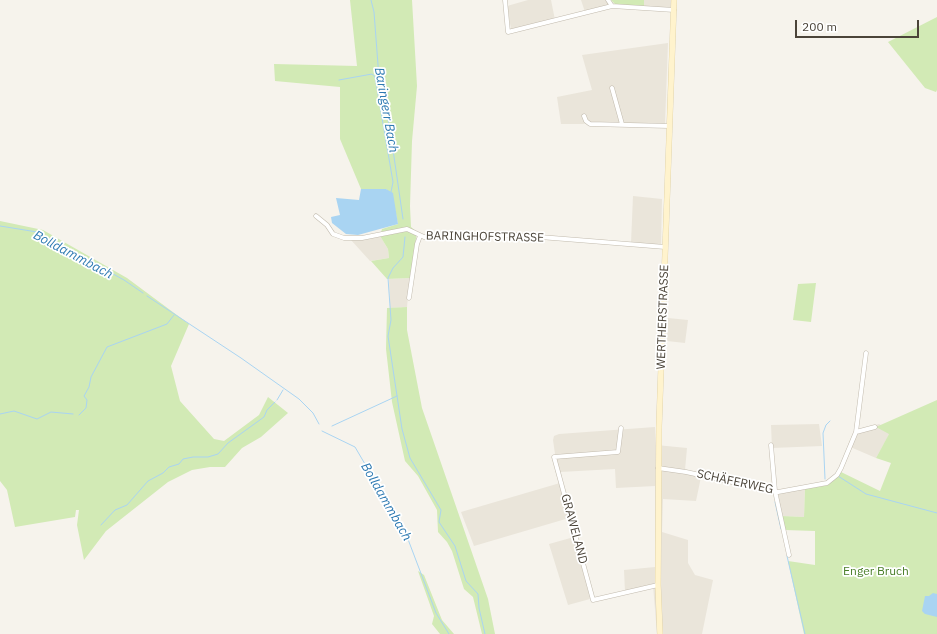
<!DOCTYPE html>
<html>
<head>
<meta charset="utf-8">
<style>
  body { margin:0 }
  #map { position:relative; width:937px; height:634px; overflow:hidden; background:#f6f3ec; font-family:"IBM Plex Sans",sans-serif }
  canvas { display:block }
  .scale { position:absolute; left:795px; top:20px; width:124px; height:18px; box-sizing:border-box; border:2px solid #4b4439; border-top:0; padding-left:5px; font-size:12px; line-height:14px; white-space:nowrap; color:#4b4439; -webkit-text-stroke:3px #fff; paint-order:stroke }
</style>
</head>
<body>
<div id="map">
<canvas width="937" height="634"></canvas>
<div class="scale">200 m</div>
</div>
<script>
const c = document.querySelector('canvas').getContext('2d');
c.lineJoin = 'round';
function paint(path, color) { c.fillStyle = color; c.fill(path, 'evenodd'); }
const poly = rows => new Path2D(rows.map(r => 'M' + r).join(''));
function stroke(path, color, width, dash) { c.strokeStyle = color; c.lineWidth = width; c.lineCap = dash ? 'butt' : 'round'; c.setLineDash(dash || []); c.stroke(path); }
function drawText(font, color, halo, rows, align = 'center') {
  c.font = font + ' "IBM Plex Sans",sans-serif'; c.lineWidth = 3.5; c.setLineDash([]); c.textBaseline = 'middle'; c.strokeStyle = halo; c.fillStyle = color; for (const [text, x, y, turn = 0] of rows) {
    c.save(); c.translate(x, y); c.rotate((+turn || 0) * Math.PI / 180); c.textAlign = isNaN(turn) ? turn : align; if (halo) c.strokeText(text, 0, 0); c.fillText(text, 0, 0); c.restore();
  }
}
paint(poly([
  [528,0,551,0,555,20,514,30,511,29,507,6],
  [581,0,606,0,609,5,585,12],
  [644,0,671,0,671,9,644,8],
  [668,43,665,124,591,122,583,124,561,124,557,97,592,90,582,55],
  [633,196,662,199,661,245,631,243],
  [380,236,388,249,389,258,370,261,351,240],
  [410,278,407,307,390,308,389,279],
  [668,318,688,320,685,343,667,341],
  [819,424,822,446,772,448,771,425],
  [879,424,891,431,876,458,848,446,853,433],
  [655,427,656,445,687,448,685,470,701,477,696,501,663,499,662,532,688,540,688,563,695,575,713,580,702,634,657,634,653,585,625,592,624,570,655,567,655,486,616,488,615,469,560,472,555,454,553,440,554,436,559,434],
  [560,483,569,518,474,546,461,512],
  [805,489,804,517,782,516,778,496,779,493],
  [574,537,590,599,568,605,549,544]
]), '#eae5da');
paint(poly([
  [350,0,412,0,417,86,412,141,410,206,411,227,417,232,410,278,387,279,371,261,389,258,388,249,380,236,382,229,398,224,395,209,386,189,361,189,340,139,340,87,275,81,274,64,357,66],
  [611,0,644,0,644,8,616,5],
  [937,17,937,90,936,92,925,88,888,42],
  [0,221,43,230,127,278,189,324,171,366,180,401,214,439,224,441,259,415,268,397,288,413,261,437,242,448,225,467,210,467,192,470,168,482,106,531,84,560,77,525,79,510,76,510,75,517,15,527,7,490,0,481],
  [816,283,811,322,793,320,798,284],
  [407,307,407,330,422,408,488,599,495,634,482,634,473,597,464,589,452,551,447,542,438,532,437,510,418,476,405,461,392,402,386,349,387,308],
  [937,400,937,634,804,634,788,561,815,565,815,531,785,530,782,516,804,517,805,489,828,485,841,472,880,491,891,463,876,458,889,434,876,427],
  [418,571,424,575,442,620,454,634,440,634,432,624,434,616]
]), '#d2eab5');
paint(poly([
  [361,189,386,189,393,193,398,224,358,235,346,234,332,223,331,217,340,215,336,198,359,200],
  [933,593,937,594,937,617,925,614,922,611,925,596,929,596]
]), '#a9d4f2');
stroke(poly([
  [371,0,374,12,379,78,390,129,403,219],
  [339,80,372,74,375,77,393,182,391,192],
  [0,226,37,232,124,280,143,293],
  [405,237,403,257,393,268,388,278,391,320,388,336,402,429,410,458,441,510,439,522,455,546,466,581,478,594,479,608,485,634],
  [147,296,241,358,299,399,313,413,319,424],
  [277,400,283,390],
  [0,414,14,411,37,419,51,412,73,414],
  [79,415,86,408,87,400,84,396,89,387,91,377,107,347,167,324,174,315],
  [332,426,397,396],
  [322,431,355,447,406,534,436,613,449,634],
  [838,476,866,494,937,513],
  [825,479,823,433,826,425,830,421],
  [775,502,781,529],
  [101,525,115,510,127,505,148,481,163,473,169,467,179,464,183,459,193,457,208,457,218,454,228,443,264,417,267,410,275,402],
  [787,556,805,634]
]), '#a9d4f2', 1);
const street = poly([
  [505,0,508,32,612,6,674,10],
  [608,0,612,6],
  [612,88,622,124],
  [584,116,586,121,590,124,669,126],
  [316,216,327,225,333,234,344,238,362,238,407,229,424,237,515,235,665,247],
  [409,298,417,244,420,236],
  [621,428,618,452,554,457,593,600,658,585],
  [856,432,875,427],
  [771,445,775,491,789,555],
  [658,468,686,472,778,492,827,483,837,475,841,468,856,432,866,353]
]);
const secondary = poly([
  [660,634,658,585,659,426,674,0]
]);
stroke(street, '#c2bbae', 5);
stroke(secondary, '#d6c79b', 6);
stroke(street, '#fff', 4);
stroke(secondary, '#fff3cd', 5.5);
drawText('12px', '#4b4439', '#fff', [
  ["BARINGHOFSTRASSE",485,237,1],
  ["WERTHERSTRASSE",663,317,-88],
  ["SCHÄFERWEG",735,482,12],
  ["GRAWELAND",574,529,75]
]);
drawText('12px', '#4a7f2a', '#fff', [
  ["Enger Bruch",876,572]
]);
drawText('italic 13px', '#2e7ab2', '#fff', [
  ["Baringerr Bach",386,110,80],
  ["Bolldammbach",73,255,28],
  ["Bolldammbach",386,502,60]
]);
</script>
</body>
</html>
